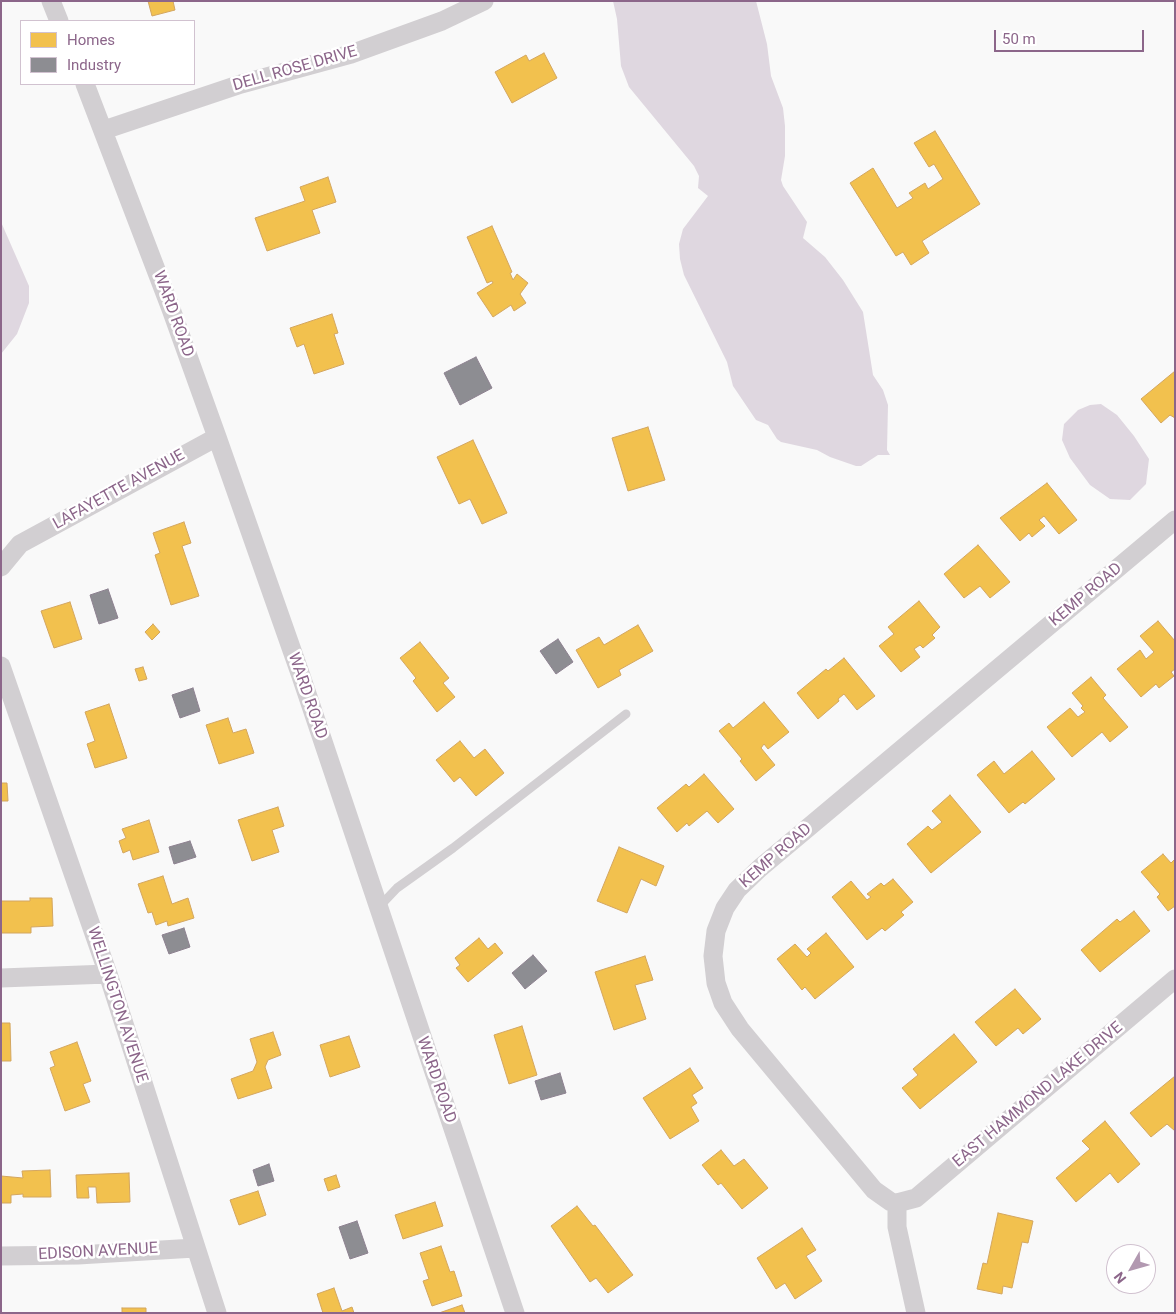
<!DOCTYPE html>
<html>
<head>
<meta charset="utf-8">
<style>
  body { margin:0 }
  #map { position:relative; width:1176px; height:1314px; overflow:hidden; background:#f9f9f9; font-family:Roboto,sans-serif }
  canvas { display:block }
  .frame { position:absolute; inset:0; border:2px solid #8c668a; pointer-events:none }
  .legend { position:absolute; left:20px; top:20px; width:175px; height:65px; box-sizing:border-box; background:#fff; border:1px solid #d1c2d0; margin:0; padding:6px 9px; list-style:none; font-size:15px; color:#8c668a }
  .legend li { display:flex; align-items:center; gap:10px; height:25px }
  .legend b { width:25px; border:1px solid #d1c2d0 }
  .north { position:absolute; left:1106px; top:1244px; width:50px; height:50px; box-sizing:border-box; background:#fff; border:1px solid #d1c2d0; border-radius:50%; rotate:232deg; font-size:14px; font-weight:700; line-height:20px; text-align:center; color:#8c668a }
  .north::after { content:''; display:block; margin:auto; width:18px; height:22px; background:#b299b1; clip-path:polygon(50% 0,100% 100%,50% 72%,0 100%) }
  .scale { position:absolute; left:994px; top:30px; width:150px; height:22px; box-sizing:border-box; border:2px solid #8c668a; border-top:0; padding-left:6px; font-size:15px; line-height:18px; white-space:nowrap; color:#8c668a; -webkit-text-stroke:4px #fff; paint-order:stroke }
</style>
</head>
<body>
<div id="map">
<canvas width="1176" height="1314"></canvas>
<div class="frame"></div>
<ul class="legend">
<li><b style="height:14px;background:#f2c14e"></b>Homes</li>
<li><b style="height:14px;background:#8d8d92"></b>Industry</li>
</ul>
<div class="north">N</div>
<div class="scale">50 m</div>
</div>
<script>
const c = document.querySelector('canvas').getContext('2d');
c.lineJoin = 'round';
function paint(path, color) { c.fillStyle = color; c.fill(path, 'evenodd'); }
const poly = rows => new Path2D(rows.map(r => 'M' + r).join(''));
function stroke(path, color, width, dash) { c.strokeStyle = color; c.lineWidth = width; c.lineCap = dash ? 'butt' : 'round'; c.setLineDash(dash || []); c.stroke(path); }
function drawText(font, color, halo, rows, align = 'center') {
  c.font = font + ' Roboto,sans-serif'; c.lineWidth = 5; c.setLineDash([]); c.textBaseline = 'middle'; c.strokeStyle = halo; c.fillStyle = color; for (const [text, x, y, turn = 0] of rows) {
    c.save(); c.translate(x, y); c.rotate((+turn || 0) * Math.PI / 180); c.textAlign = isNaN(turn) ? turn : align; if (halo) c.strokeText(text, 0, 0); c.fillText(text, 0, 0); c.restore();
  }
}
paint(poly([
  [613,1,756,1,767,44,771,76,783,108,785,126,785,156,781,180,783,186,807,222,803,238,825,257,843,280,863,312,873,375,883,390,888,405,887,450,890,455,878,455,861,466,856,466,830,457,817,450,781,442,777,439,768,425,756,420,733,386,727,362,684,275,680,259,679,244,683,229,708,196,698,188,699,176,694,166,629,87,621,66,617,19],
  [1,222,29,286,29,303,17,334,1,354],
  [1101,404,1117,415,1134,436,1149,459,1146,484,1130,500,1110,499,1090,485,1070,458,1062,440,1064,424,1078,410,1090,405]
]), '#dfd7e0');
const homes = poly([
  [148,1,173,1,175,10,152,16,148,1],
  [544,53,557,78,512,103,495,72,526,55,529,61,544,53],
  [935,131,980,204,922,241,929,253,911,265,903,252,896,256,850,183,873,168,897,208,913,198,909,193,925,183,928,189,943,179,934,164,929,167,914,143,935,131],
  [328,177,336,202,312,210,320,233,267,251,255,218,305,201,300,187,328,177],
  [492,226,512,272,510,273,513,280,517,274,528,283,520,294,526,303,514,311,511,305,493,317,477,293,493,283,492,281,487,283,467,237,492,226],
  [332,314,338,333,334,334,344,364,314,374,304,344,297,347,290,328,332,314],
  [1175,371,1175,418,1170,415,1161,423,1141,399,1175,371],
  [648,427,665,480,628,491,612,438,648,427],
  [473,440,507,513,482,524,470,499,459,504,437,457,473,440],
  [1047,483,1077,520,1059,534,1044,516,1039,520,1045,526,1032,537,1029,533,1020,541,1000,518,1047,483],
  [184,522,191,543,182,546,199,596,171,605,155,555,160,553,153,533,184,522],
  [978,545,1010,582,990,598,980,586,964,598,944,574,978,545],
  [919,601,940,627,932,635,935,638,923,648,920,645,914,649,920,657,901,672,879,646,894,634,888,627,919,601],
  [70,602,82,639,54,648,41,611,70,602],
  [1158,621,1175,641,1175,669,1171,672,1174,676,1159,688,1156,684,1141,697,1117,669,1140,650,1146,659,1154,652,1140,636,1158,621],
  [153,624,160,632,152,640,145,632,153,624],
  [638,625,653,651,619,670,621,675,598,688,576,650,599,637,604,645,638,625],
  [420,642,449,678,443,683,455,697,437,712,413,681,416,678,400,658,420,642],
  [844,658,875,696,857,710,844,694,838,699,839,701,818,719,797,693,826,669,828,671,844,658],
  [143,667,147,679,139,681,135,669,143,667],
  [1091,677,1106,695,1103,698,1128,727,1110,742,1102,732,1072,757,1047,727,1070,708,1078,717,1085,712,1081,708,1083,706,1072,693,1091,677],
  [764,702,789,732,768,749,764,744,761,748,775,765,756,781,740,761,742,759,719,731,729,723,733,728,764,702],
  [109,704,127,758,95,768,87,744,95,741,85,712,109,704],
  [228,718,233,733,246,729,254,753,219,764,206,725,228,718],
  [460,741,474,758,485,749,504,773,476,796,460,777,454,782,436,760,460,741],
  [1032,751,1055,779,1025,804,1023,802,1009,813,977,775,994,761,1004,774,1032,751],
  [704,774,734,809,718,823,707,811,689,826,687,823,677,832,657,808,686,784,689,787,704,774],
  [1,783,7,783,8,801,1,801,1,783],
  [950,795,981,832,931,873,907,844,928,826,932,830,942,822,932,811,950,795],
  [278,807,284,826,272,830,279,852,252,861,238,820,278,807],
  [149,820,159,852,133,860,130,850,123,853,119,841,126,838,122,829,149,820],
  [619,847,664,866,656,886,641,879,627,913,597,901,619,847],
  [1163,854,1171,863,1175,859,1175,906,1168,911,1157,897,1160,894,1141,872,1163,854],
  [163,876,172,904,188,898,194,918,168,926,167,921,156,925,152,912,148,913,138,884,163,876],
  [893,879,913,902,901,912,904,915,885,931,882,928,867,940,832,897,851,881,867,900,871,897,867,894,881,883,884,886,893,879],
  [30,898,52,898,53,926,31,927,31,933,1,933,1,901,30,901,30,898],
  [1134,911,1150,931,1100,972,1081,950,1117,919,1120,922,1134,911],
  [826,933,854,967,815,999,805,987,802,990,777,959,795,944,807,957,811,953,807,949,826,933],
  [479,938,488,949,495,943,503,953,468,982,456,968,460,965,455,958,479,938],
  [645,956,653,980,635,985,646,1019,614,1030,595,972,645,956],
  [1015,989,1041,1019,1023,1034,1018,1028,996,1046,975,1022,1015,989],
  [1,1023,10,1023,11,1061,1,1061,1,1023],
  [522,1026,537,1075,509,1084,494,1035,522,1026],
  [273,1032,281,1055,268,1060,265,1067,272,1088,238,1099,231,1079,253,1071,257,1062,250,1039,273,1032],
  [954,1034,977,1062,920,1109,902,1088,918,1075,913,1069,954,1034],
  [349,1036,360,1067,330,1077,320,1045,349,1036],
  [77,1042,91,1081,83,1084,90,1102,65,1111,50,1068,55,1066,50,1052,77,1042],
  [690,1068,703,1088,692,1095,697,1103,691,1107,699,1121,670,1139,643,1098,690,1068],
  [1175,1076,1175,1131,1167,1124,1151,1137,1130,1113,1175,1076],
  [1105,1121,1140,1164,1118,1183,1110,1173,1076,1202,1056,1178,1090,1149,1082,1141,1105,1121],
  [721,1150,734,1166,744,1159,768,1188,742,1209,721,1183,718,1185,702,1165,721,1150],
  [50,1170,51,1197,23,1197,23,1194,11,1195,11,1203,1,1203,1,1176,23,1178,22,1171,50,1170],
  [129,1173,130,1202,97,1203,96,1187,88,1187,89,1198,77,1198,76,1175,129,1173],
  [336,1175,340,1187,328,1191,324,1179,336,1175],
  [258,1191,266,1215,239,1225,230,1200,258,1191],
  [435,1202,443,1226,403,1239,395,1215,435,1202],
  [577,1206,593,1226,595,1225,633,1275,608,1293,596,1278,590,1282,551,1226,577,1206],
  [998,1213,1033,1221,1028,1243,1022,1242,1012,1288,1003,1286,1002,1294,977,1289,983,1263,987,1264,998,1213],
  [802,1228,816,1250,806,1256,822,1281,795,1299,785,1283,776,1289,757,1258,802,1228],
  [441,1246,450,1272,454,1271,462,1296,432,1306,423,1281,429,1279,420,1253,441,1246],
  [334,1288,342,1311,352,1307,354,1313,323,1313,317,1294,334,1288],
  [462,1305,465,1313,439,1313,462,1305],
  [122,1308,146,1308,146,1313,122,1313,122,1308]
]);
paint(homes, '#f2c14e');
stroke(homes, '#d3a660', 1);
const industry = poly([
  [476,357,492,388,460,405,444,373,476,357],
  [108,589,118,618,99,624,90,595,108,589],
  [558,639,573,662,556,674,540,651,558,639],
  [193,688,200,711,180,718,172,695,193,688],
  [190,841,196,857,174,864,169,847,190,841],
  [184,928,190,947,169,954,162,935,184,928],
  [533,955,547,971,525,989,512,973,533,955],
  [560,1073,566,1093,541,1100,535,1081,560,1073],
  [269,1164,274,1181,258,1186,253,1170,269,1164],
  [357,1221,368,1253,350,1259,339,1227,357,1221]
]);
paint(industry, '#8d8d92');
stroke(industry, '#8d8190', 1);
stroke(poly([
  [379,907,397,888,453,848,626,714]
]), '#d2cfd2', 9);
stroke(poly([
  [51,1,59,21],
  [85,84,171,309,217,437,301,676,515,1313],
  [104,130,241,84,351,54,442,21,484,1],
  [1,567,20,544,217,437],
  [1,666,108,974,217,1313],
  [1,978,108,974],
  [897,1203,916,1198,1175,979],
  [1,1256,78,1255,195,1248],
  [916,1313,897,1227,897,1203,891,1202,874,1190,740,1029,723,1003,716,983,713,956,716,931,725,908,737,890,760,868,1175,520]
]), '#d2cfd2', 19);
drawText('16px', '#8c668a', '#fff', [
  ["DELL ROSE DRIVE",295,69,-16],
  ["WARD ROAD",173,314,70],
  ["LAFAYETTE AVENUE",119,490,-29],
  ["KEMP ROAD",1086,595,-40],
  ["WARD ROAD",307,696,71],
  ["KEMP ROAD",776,856,-41],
  ["WELLINGTON AVENUE",117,1005,72],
  ["WARD ROAD",436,1080,71],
  ["EAST HAMMOND LAKE DRIVE",1038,1095,-40],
  ["EDISON AVENUE",98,1252,-3]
]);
</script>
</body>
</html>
